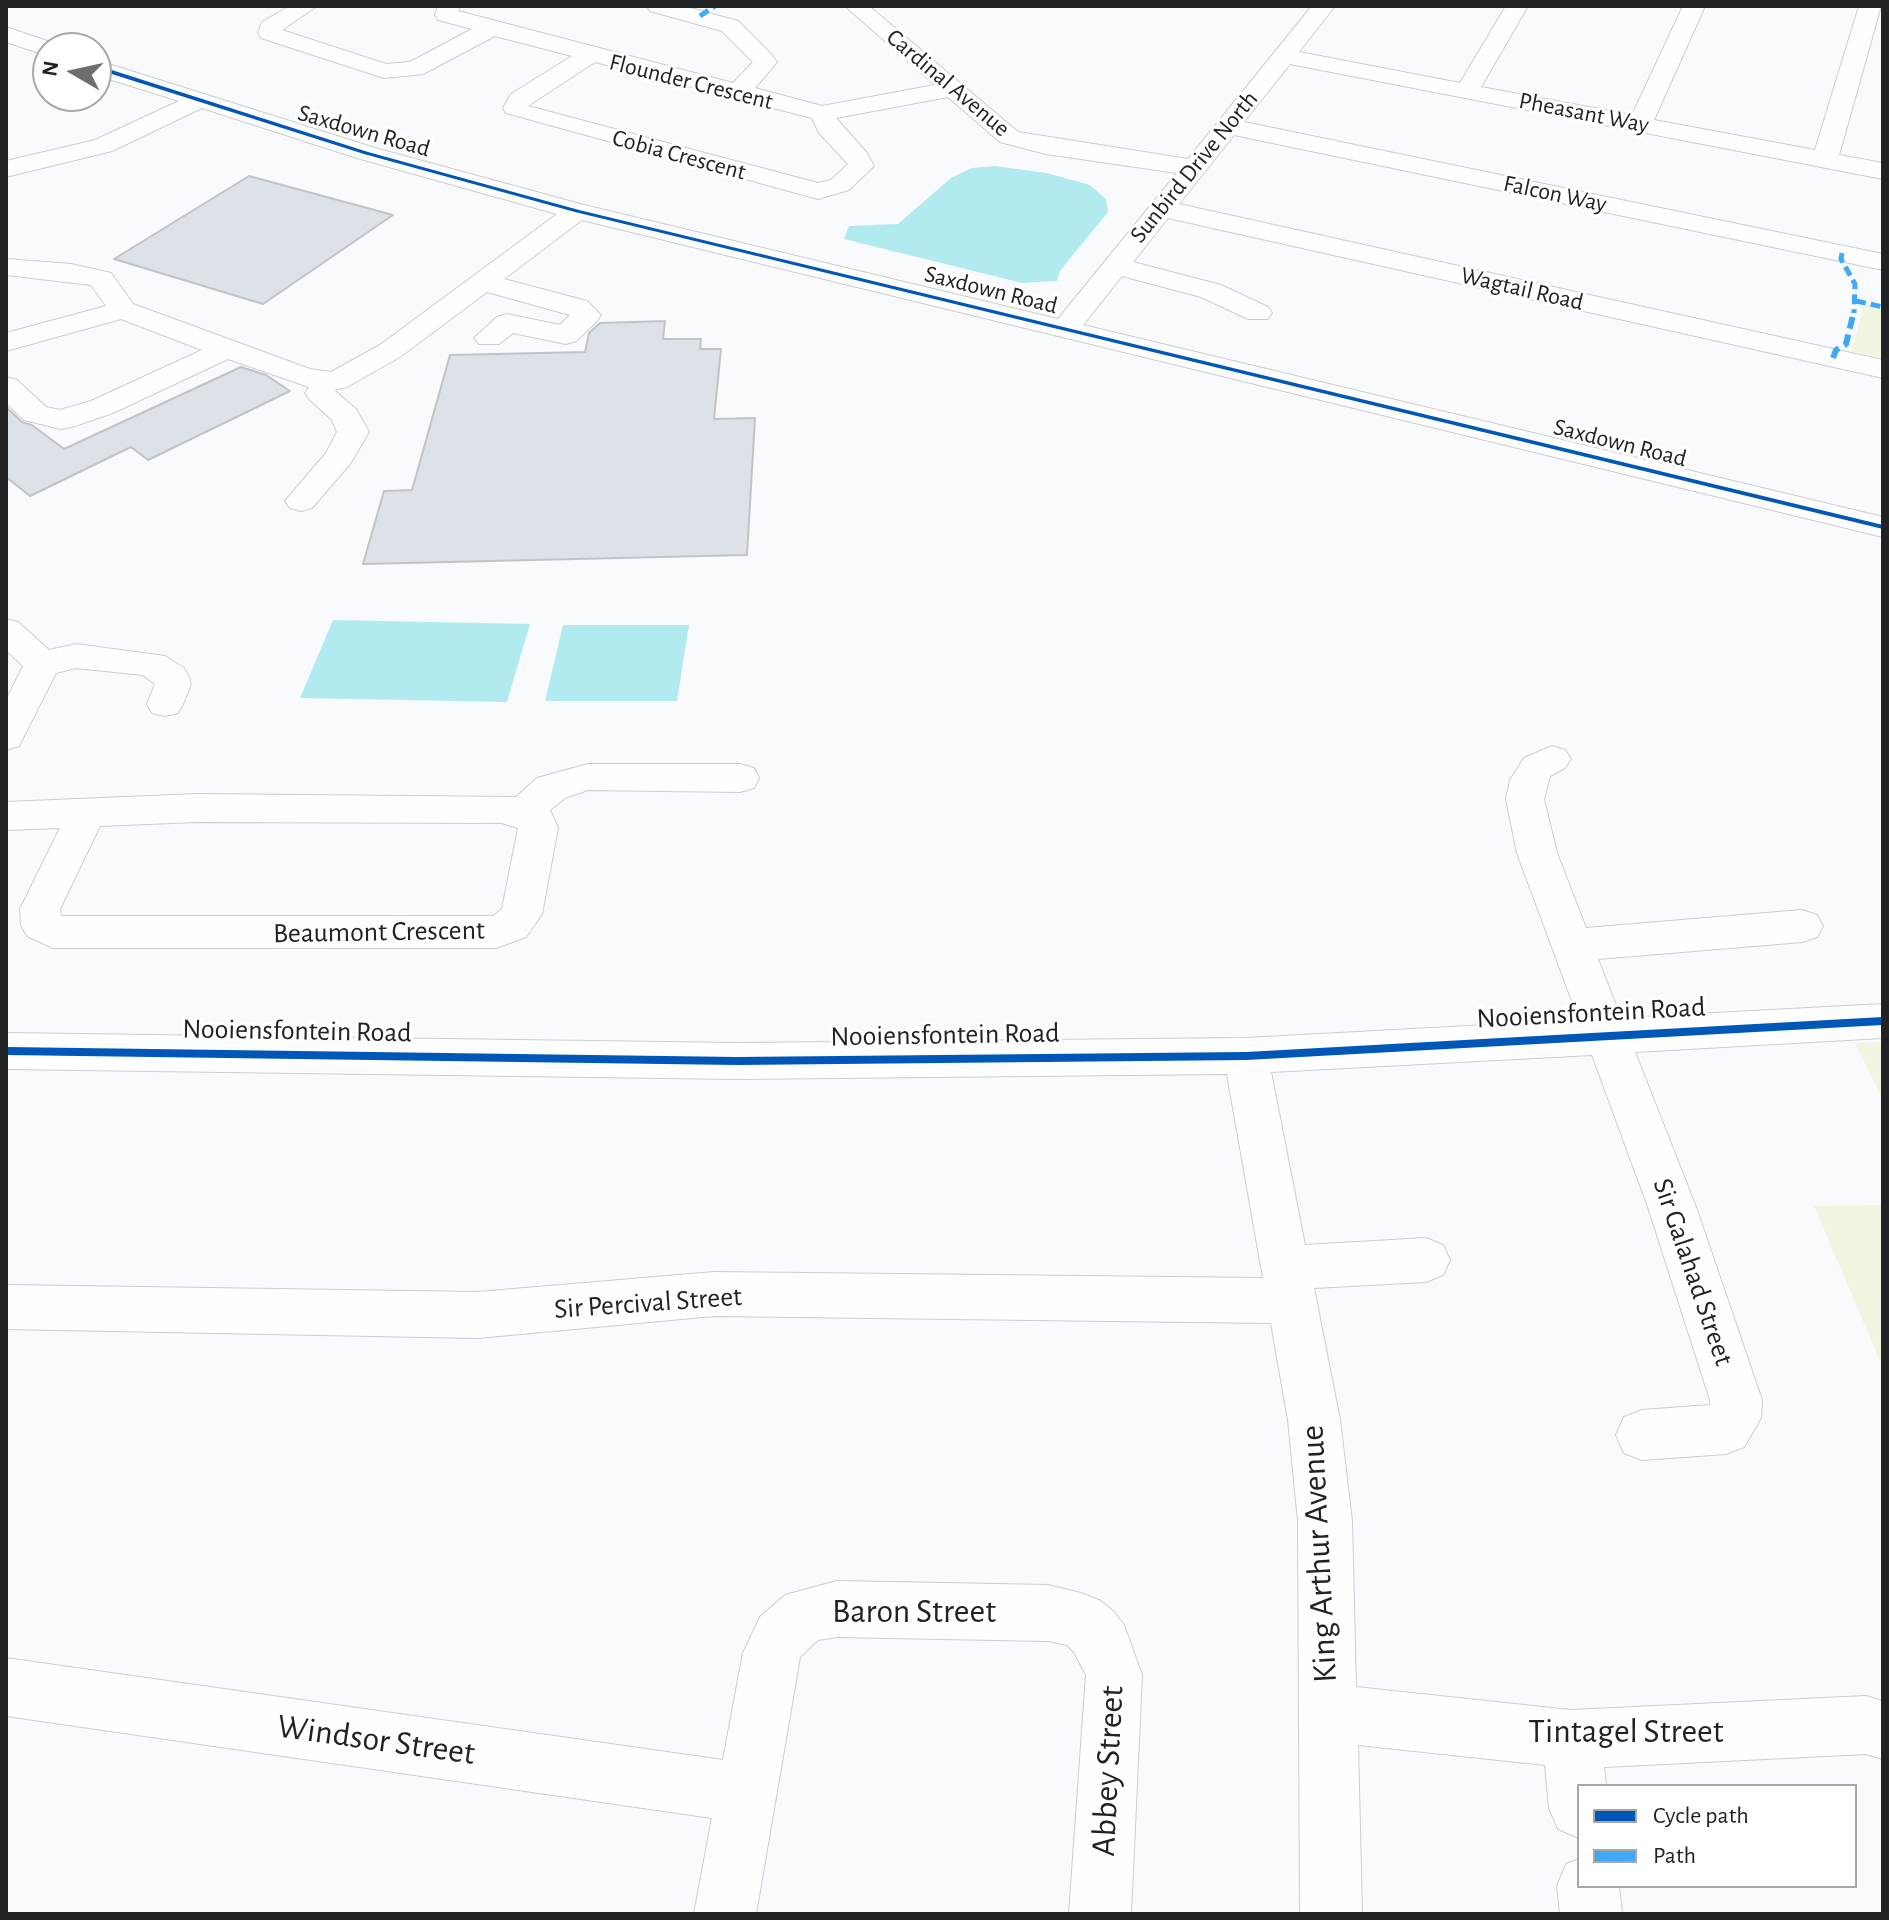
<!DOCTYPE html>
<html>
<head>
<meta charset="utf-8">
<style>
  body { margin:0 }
  #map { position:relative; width:1889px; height:1920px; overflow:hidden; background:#f8fafd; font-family:"Alegreya Sans",sans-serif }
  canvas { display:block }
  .frame { position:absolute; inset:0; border:8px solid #212224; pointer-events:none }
  .legend { position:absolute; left:1577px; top:1784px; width:280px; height:104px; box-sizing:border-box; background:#fff; border:2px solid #a6a7a7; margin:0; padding:10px 14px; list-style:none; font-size:24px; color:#212224 }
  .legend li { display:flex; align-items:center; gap:16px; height:40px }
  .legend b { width:40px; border:2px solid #a6a7a7 }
  .north { position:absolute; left:32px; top:32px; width:80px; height:80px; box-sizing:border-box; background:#fff; border:2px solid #a6a7a7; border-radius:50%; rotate:279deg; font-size:22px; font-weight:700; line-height:32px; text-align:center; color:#212224 }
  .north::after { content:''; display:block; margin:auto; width:28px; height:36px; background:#6c6e70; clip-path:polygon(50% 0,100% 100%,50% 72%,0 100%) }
</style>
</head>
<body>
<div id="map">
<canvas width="1889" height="1920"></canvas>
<div class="frame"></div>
<ul class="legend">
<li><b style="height:10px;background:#0057b8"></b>Cycle path</li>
<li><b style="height:10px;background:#3fa9f5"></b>Path</li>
</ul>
<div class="north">N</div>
</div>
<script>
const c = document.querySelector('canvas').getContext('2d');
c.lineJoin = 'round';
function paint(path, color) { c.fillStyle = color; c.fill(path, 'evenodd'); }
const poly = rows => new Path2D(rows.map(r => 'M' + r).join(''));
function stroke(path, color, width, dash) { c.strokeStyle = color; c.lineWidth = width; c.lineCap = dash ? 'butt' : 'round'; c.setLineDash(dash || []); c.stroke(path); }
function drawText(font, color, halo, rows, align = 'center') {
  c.font = font + ' "Alegreya Sans",sans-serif'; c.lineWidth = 6; c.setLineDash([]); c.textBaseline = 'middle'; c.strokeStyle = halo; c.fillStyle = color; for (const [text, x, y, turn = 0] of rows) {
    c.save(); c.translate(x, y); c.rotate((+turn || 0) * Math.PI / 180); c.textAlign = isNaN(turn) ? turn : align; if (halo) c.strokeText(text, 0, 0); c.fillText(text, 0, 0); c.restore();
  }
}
paint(poly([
  [1864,304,1883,308,1883,358,1852,351],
  [1883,1042,1883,1100,1855,1043],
  [1883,1205,1883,1368,1814,1206]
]), '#f1f5e0');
paint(poly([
  [995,166,1047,173,1090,185,1106,199,1108,212,1060,271,1057,281,1022,283,844,239,849,226,898,224,951,178,972,168],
  [333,620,530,624,507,702,300,698],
  [563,625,689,625,677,701,545,701]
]), '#b1ebf0');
const building = poly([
  [249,176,393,215,263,304,114,259,249,176],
  [665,321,663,339,701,339,700,349,721,349,714,419,755,418,747,555,363,564,384,491,412,490,450,355,585,352,589,333,600,323,665,321],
  [241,367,266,375,290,391,148,460,131,447,30,496,6,477,6,407,22,422,32,425,64,449,241,367]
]);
paint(building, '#dde1e8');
stroke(building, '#c2c3c5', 2);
const minor = poly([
  [290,6,317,6,282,30,386,64,410,62,472,29,438,20,435,15,438,6,460,6,458,11,733,83,753,62,722,31,650,11,647,6,683,6,738,21,771,54,777,62,755,88,822,106,935,85,845,6,869,6,1018,132,1188,159,1312,6,1335,6,1299,52,1460,83,1506,6,1528,6,1481,87,1632,115,1683,6,1705,6,1654,120,1815,150,1859,6,1881,6,1839,155,1883,163,1883,179,1290,64,1244,122,1883,254,1883,270,1234,135,1179,204,1883,360,1883,378,1168,218,1133,262,1221,285,1268,307,1272,313,1268,319,1248,319,1201,297,1122,276,1083,325,1883,517,1883,537,582,220,504,279,587,301,601,315,597,321,576,341,566,344,513,333,499,344,479,344,474,338,497,317,507,314,560,325,570,315,487,292,400,357,347,387,334,390,356,409,369,432,350,464,312,508,301,511,290,508,285,501,326,453,337,432,332,420,309,399,305,393,309,387,228,359,113,413,72,427,61,429,24,420,6,403,6,377,17,380,46,407,60,410,91,401,202,350,121,319,6,351,6,333,106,306,91,285,6,275,6,259,71,264,111,273,133,304,310,369,331,372,380,345,557,214,357,158,202,108,112,151,6,177,6,161,95,140,179,101,96,75,96,60,375,148,584,205,1058,319,1177,173,1046,154,1000,142,948,97,836,118,867,153,874,166,849,190,818,199,506,113,503,108,511,94,572,56,495,36,423,74,384,78,261,38,258,33,262,22,290,6],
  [595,62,812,118,819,133,848,164,831,180,818,183,528,106,595,62],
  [6,27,56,44,59,48,48,48,48,56,6,42,6,27],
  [6,619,18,622,49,650,76,644,165,656,184,668,189,677,191,684,183,704,178,713,165,716,152,713,147,704,155,684,143,675,76,668,56,673,19,746,6,750,6,700,23,666,6,650,6,619],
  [1552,746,1565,750,1571,759,1565,768,1550,776,1544,799,1557,853,1586,928,1802,910,1817,915,1823,926,1817,937,1802,942,1598,959,1621,1018,1883,1004,1883,1038,1635,1052,1696,1207,1762,1400,1761,1418,1744,1447,1726,1454,1642,1460,1624,1453,1616,1435,1624,1417,1642,1410,1710,1405,1710,1400,1648,1207,1592,1055,1271,1072,1305,1245,1426,1238,1443,1245,1450,1260,1443,1275,1426,1282,1314,1288,1340,1420,1352,1521,1356,1687,1571,1710,1866,1696,1883,1701,1883,1759,1866,1754,1604,1767,1606,1786,1579,1786,1579,1838,1558,1829,1549,1808,1545,1765,1358,1745,1362,1914,1300,1914,1298,1521,1288,1420,1271,1323,714,1316,478,1338,6,1329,6,1285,478,1292,714,1272,1263,1278,1227,1074,737,1079,6,1069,6,1033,737,1043,1246,1038,1579,1020,1517,853,1506,799,1510,780,1524,758,1552,746],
  [588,764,740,764,754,768,759,778,754,788,740,792,588,790,565,798,550,810,558,828,542,914,526,937,496,948,53,948,27,936,21,925,20,909,60,828,6,830,6,802,197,794,516,797,537,778,588,764],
  [197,822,502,823,518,828,502,909,493,916,61,916,60,909,100,826,197,822],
  [837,1581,1048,1585,1081,1593,1101,1601,1114,1612,1124,1625,1142,1675,1131,1914,1069,1914,1086,1675,1074,1652,1067,1645,1048,1641,837,1637,818,1640,800,1657,756,1914,694,1914,712,1818,6,1716,6,1658,723,1760,743,1653,760,1617,785,1595,837,1581],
  [1579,1859,1579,1886,1619,1886,1622,1914,1560,1914,1557,1886,1566,1864,1579,1859]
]);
stroke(minor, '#cccdcf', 2);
paint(minor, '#fefeff');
stroke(poly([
  [700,16,715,6],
  [1842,253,1841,259,1855,284,1854,313],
  [1856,301,1883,307]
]), '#3fa9f5', 5, [10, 5]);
stroke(poly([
  [1833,358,1836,350,1846,344,1854,311]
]), '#3fa9f5', 6, [12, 6]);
paint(poly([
  [96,65,368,152,579,210,1883,525,1883,529,575,212,364,154,96,69,96,65],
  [1883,1017,1883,1025,1246,1060,737,1065,6,1055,6,1047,737,1057,1246,1052,1883,1017]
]), '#0057b8');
drawText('24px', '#212224', '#fff', [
  ["Flounder Crescent",691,82,14],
  ["Cardinal Avenue",948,83,40],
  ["Pheasant Way",1584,113,11],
  ["Saxdown Road",364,131,16],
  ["Cobia Crescent",679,155,15],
  ["Sunbird Drive North",1194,167,-51],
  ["Falcon Way",1555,194,12],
  ["Wagtail Road",1522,289,13],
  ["Saxdown Road",991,290,14],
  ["Saxdown Road",1620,443,14]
]);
drawText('28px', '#212224', '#fff', [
  ["Beaumont Crescent",379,932,-1],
  ["Nooiensfontein Road",1591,1013,-3],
  ["Nooiensfontein Road",297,1031,1],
  ["Nooiensfontein Road",945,1035,-1],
  ["Sir Galahad Street",1693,1272,71],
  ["Sir Percival Street",648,1303,-4]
]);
drawText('34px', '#212224', '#fff', [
  ["King Arthur Avenue",1319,1554,-93],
  ["Baron Street",914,1612],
  ["Tintagel Street",1626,1732],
  ["Windsor Street",376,1740,8],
  ["Abbey Street",1108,1771,-87]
]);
</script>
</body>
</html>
